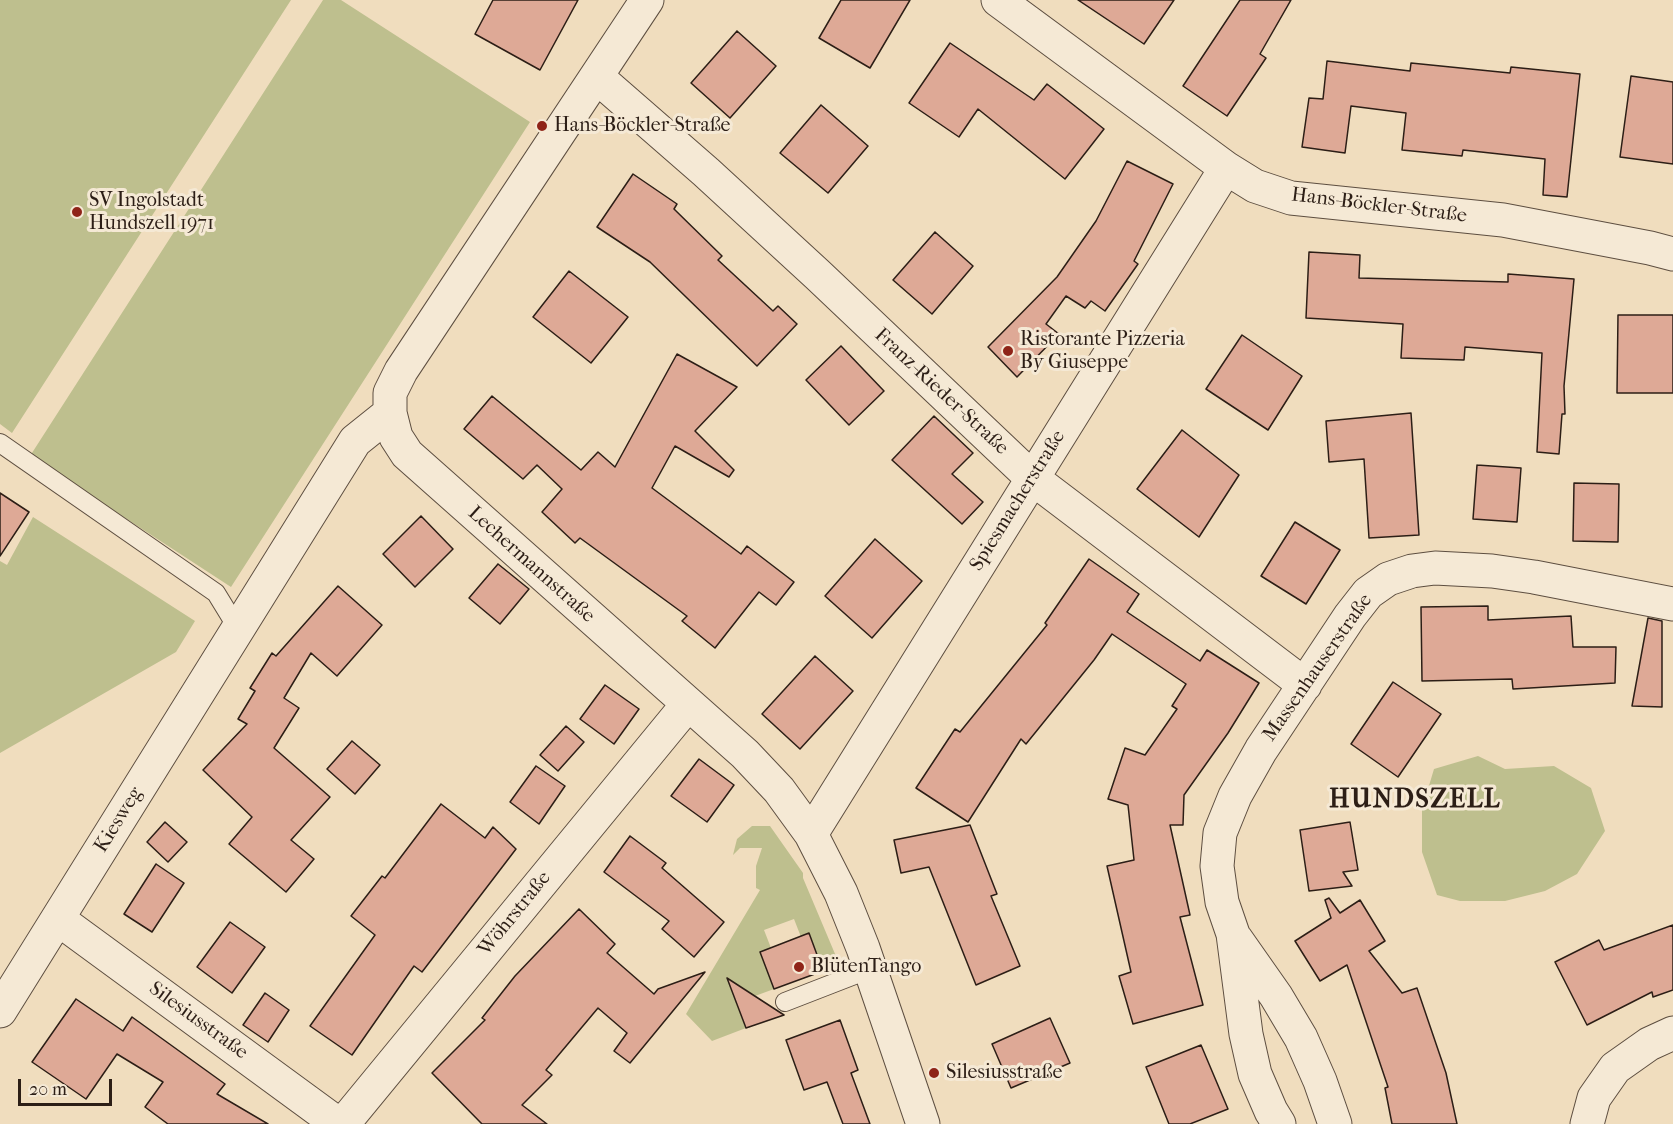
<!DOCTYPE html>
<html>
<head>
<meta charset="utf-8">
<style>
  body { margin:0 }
  #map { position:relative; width:1673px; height:1124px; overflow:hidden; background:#f0ddbe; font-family:"IM FELL French Canon",serif }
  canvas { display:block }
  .scale { position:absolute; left:18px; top:1079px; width:94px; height:27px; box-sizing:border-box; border:3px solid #2c1e16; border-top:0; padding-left:8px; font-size:18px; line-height:21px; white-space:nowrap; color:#2c1e16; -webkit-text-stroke:4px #f5e9d5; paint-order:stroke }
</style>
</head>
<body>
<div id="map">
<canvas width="1673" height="1124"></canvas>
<div class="scale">20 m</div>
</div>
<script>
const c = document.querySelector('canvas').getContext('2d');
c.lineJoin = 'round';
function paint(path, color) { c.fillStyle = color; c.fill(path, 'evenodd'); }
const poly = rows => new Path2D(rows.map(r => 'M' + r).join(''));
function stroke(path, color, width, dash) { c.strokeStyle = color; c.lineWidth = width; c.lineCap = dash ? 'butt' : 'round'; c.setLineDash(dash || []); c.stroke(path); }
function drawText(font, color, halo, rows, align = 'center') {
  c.font = font + ' "IM FELL French Canon",serif'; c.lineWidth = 6; c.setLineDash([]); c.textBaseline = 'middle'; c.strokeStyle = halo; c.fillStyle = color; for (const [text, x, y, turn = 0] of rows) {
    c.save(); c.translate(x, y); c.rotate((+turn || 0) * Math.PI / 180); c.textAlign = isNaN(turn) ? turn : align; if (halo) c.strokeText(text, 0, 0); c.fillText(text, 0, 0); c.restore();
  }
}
paint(poly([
  [0,0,291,0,12,433,0,424],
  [323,0,341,0,530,122,231,587,30,456],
  [33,517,195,621,176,652,0,753,0,561,7,565],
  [1478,756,1505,769,1554,766,1591,788,1605,831,1577,874,1545,891,1505,901,1460,901,1437,895,1422,852,1422,809,1434,769],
  [752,826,770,826,803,873,803,878,838,961,822,967,809,934,801,937,794,919,764,930,771,948,761,952,774,989,736,1003,746,1028,712,1041,686,1014,760,890,756,888,756,866,762,848,740,848,733,855,737,839]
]), '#bebf8e');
const building = poly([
  [493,0,578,0,540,70,475,34,493,0],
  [841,0,910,0,870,68,819,38,841,0],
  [1078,0,1174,0,1144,44,1078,0],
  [1240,0,1291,0,1260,54,1266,58,1227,116,1183,86,1240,0],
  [737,31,776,66,730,118,691,83,737,31],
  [950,43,1034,100,1047,84,1104,129,1065,179,978,109,959,137,909,103,950,43],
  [1327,61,1410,71,1411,63,1510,73,1511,67,1580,74,1567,197,1543,195,1545,159,1463,150,1462,156,1402,150,1406,113,1351,106,1345,153,1302,147,1309,98,1323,99,1327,61],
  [1631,76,1673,82,1673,164,1620,157,1631,76],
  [821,105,868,146,828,193,780,153,821,105],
  [1127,161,1173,184,1134,261,1138,264,1105,311,1091,301,1085,308,1066,296,1046,324,1059,334,1017,377,988,347,1057,277,1096,221,1127,161],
  [633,174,677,204,674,209,722,256,718,260,773,311,778,306,797,324,757,366,650,262,597,227,633,174],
  [935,232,973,266,932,314,893,280,935,232],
  [1309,252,1360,255,1359,278,1508,282,1508,274,1574,279,1564,386,1565,414,1562,414,1559,454,1537,452,1542,353,1465,347,1464,360,1401,358,1403,324,1306,318,1309,252],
  [569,271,628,317,591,363,533,317,569,271],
  [1618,315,1673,315,1673,393,1617,393,1618,315],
  [1242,335,1302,376,1268,430,1206,389,1242,335],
  [841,346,884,391,849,425,806,380,841,346],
  [677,354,737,387,695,431,734,470,729,477,675,446,652,488,741,554,747,546,794,582,776,605,759,592,715,648,682,621,687,616,580,538,575,543,542,512,562,489,537,465,523,479,464,429,492,396,581,470,598,452,615,467,677,354],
  [1411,413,1419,535,1369,538,1364,459,1329,462,1326,421,1411,413],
  [934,416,973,453,952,474,983,502,962,524,892,460,934,416],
  [1182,430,1239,475,1199,537,1137,489,1182,430],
  [1477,465,1521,468,1517,522,1473,519,1477,465],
  [1574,483,1619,484,1618,542,1573,541,1574,483],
  [0,493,29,512,0,556,0,493],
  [421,516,453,549,415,587,383,554,421,516],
  [1295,522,1340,550,1306,604,1261,576,1295,522],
  [875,539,922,581,872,638,825,596,875,539],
  [1089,559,1139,594,1127,612,1200,661,1207,650,1259,683,1228,733,1184,795,1183,825,1170,825,1190,915,1180,917,1203,1005,1133,1024,1119,976,1131,972,1107,866,1134,860,1128,805,1108,799,1125,748,1145,755,1177,709,1172,706,1186,684,1112,634,1094,660,1026,744,1021,739,968,822,916,788,955,729,960,732,1047,625,1045,623,1089,559],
  [498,564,529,589,500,624,469,598,498,564],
  [338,586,382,625,337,676,311,653,284,698,299,708,274,748,330,797,291,840,314,859,286,892,229,844,252,817,203,770,247,724,238,719,255,691,250,688,272,653,276,656,338,586],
  [1488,606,1488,620,1571,616,1573,647,1616,647,1615,683,1513,689,1512,679,1422,681,1421,607,1488,606],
  [1648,618,1662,621,1662,707,1632,706,1648,618],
  [815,656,853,691,800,749,762,714,815,656],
  [1393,682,1441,714,1398,777,1351,744,1393,682],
  [605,685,639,709,614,744,580,719,605,685],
  [566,726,584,742,558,771,540,755,566,726],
  [352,741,380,765,355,794,327,769,352,741],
  [699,759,734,785,707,822,671,796,699,759],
  [536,766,565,786,539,824,510,802,536,766],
  [441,804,485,838,493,827,516,849,422,972,414,966,352,1055,310,1026,375,935,351,916,382,876,385,878,441,804],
  [165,822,187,842,168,862,147,842,165,822],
  [1350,822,1358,870,1343,872,1352,886,1309,891,1300,830,1350,822],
  [970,825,997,894,991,896,1020,966,976,985,929,867,901,873,894,840,970,825],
  [630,836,666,863,662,868,724,922,694,957,662,929,669,921,604,872,630,836],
  [156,864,184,883,152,932,124,914,156,864],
  [1329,898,1340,913,1360,900,1385,941,1369,951,1402,993,1417,988,1446,1073,1457,1124,1392,1124,1385,1088,1388,1087,1347,965,1320,981,1295,941,1331,918,1325,900,1329,898],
  [579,909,615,944,607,953,654,994,658,989,705,972,630,1063,614,1051,627,1033,598,1008,546,1070,552,1075,522,1105,547,1124,482,1124,432,1073,485,1020,482,1018,515,976,579,909],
  [230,922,265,947,232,993,197,967,230,922],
  [1673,925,1673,990,1653,997,1652,992,1587,1025,1555,962,1599,940,1604,950,1673,925],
  [809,933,823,971,774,989,760,952,809,933],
  [727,978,784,1015,746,1028,727,978],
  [265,993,289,1010,268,1042,243,1025,265,993],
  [76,999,123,1031,132,1017,225,1084,217,1094,268,1124,168,1124,145,1107,163,1082,117,1054,86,1099,32,1062,76,999],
  [1050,1018,1070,1063,1011,1088,992,1044,1050,1018],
  [840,1020,858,1070,851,1073,870,1124,843,1124,827,1082,804,1090,786,1040,840,1020],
  [1201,1045,1228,1109,1190,1124,1169,1124,1146,1067,1201,1045]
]);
paint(building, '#dea996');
stroke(building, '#2c1e16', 1.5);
const service = poly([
  [0,443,216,593,238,629],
  [785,1002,870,969]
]);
const minor = poly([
  [647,0,401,371,390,393,390,413,396,437,407,454,745,754,779,790,811,834,841,893,863,948,923,1124],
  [998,0,1226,168,1255,186,1291,198,1503,220,1650,248,1673,254],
  [597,77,706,172,818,275,1032,478,1305,685],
  [811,834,1226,168],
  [58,919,338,1124],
  [1236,939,1276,996,1301,1038,1320,1081,1335,1124],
  [0,1011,355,441,390,413],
  [343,1124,688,704],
  [1279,1124,1271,1111,1255,1074,1246,1034,1233,934,1222,902,1217,866,1220,833,1235,796,1261,750,1350,616,1368,593,1388,579,1412,571,1435,568,1492,571,1534,577,1673,604],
  [1587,1124,1594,1098,1615,1068,1649,1044,1673,1033]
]);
stroke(service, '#5d4e40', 20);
stroke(minor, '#5d4e40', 35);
stroke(service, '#f5e9d5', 18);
stroke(minor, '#f5e9d5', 33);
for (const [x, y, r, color] of [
  [542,126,6,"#8f2418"],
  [77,212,6,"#8f2418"],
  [1008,351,6,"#8f2418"],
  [799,967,6,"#8f2418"],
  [934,1073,6,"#8f2418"]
]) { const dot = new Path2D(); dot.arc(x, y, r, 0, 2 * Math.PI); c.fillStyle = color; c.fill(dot); stroke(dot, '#f5e9d5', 2); }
drawText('20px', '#2c1e16', '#f5e9d5', [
  ["Hans-Böckler-Straße",554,126],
  ["SV Ingolstadt",89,201],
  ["Hundszell 1971",89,224],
  ["Ristorante Pizzeria",1020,340],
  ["By Giuseppe",1020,363],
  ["BlütenTango",811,967],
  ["Silesiusstraße",946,1073]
], 'left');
drawText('20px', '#2c1e16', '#f5e9d5', [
  ["Hans-Böckler-Straße",1379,206,7],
  ["Franz-Rieder-Straße",941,392,43],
  ["Spiesmacherstraße",1018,501,-58],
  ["Lechermannstraße",531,565,42],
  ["Massenhauserstraße",1318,668,-55],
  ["Kiesweg",119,820,-58],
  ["Wöhrstraße",515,914,-51],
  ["Silesiusstraße",198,1021,36]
]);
c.letterSpacing = '1.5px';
drawText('bold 26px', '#2c1e16', '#f5e9d5', [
  ["HUNDSZELL",1415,801]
]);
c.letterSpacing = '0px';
</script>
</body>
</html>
